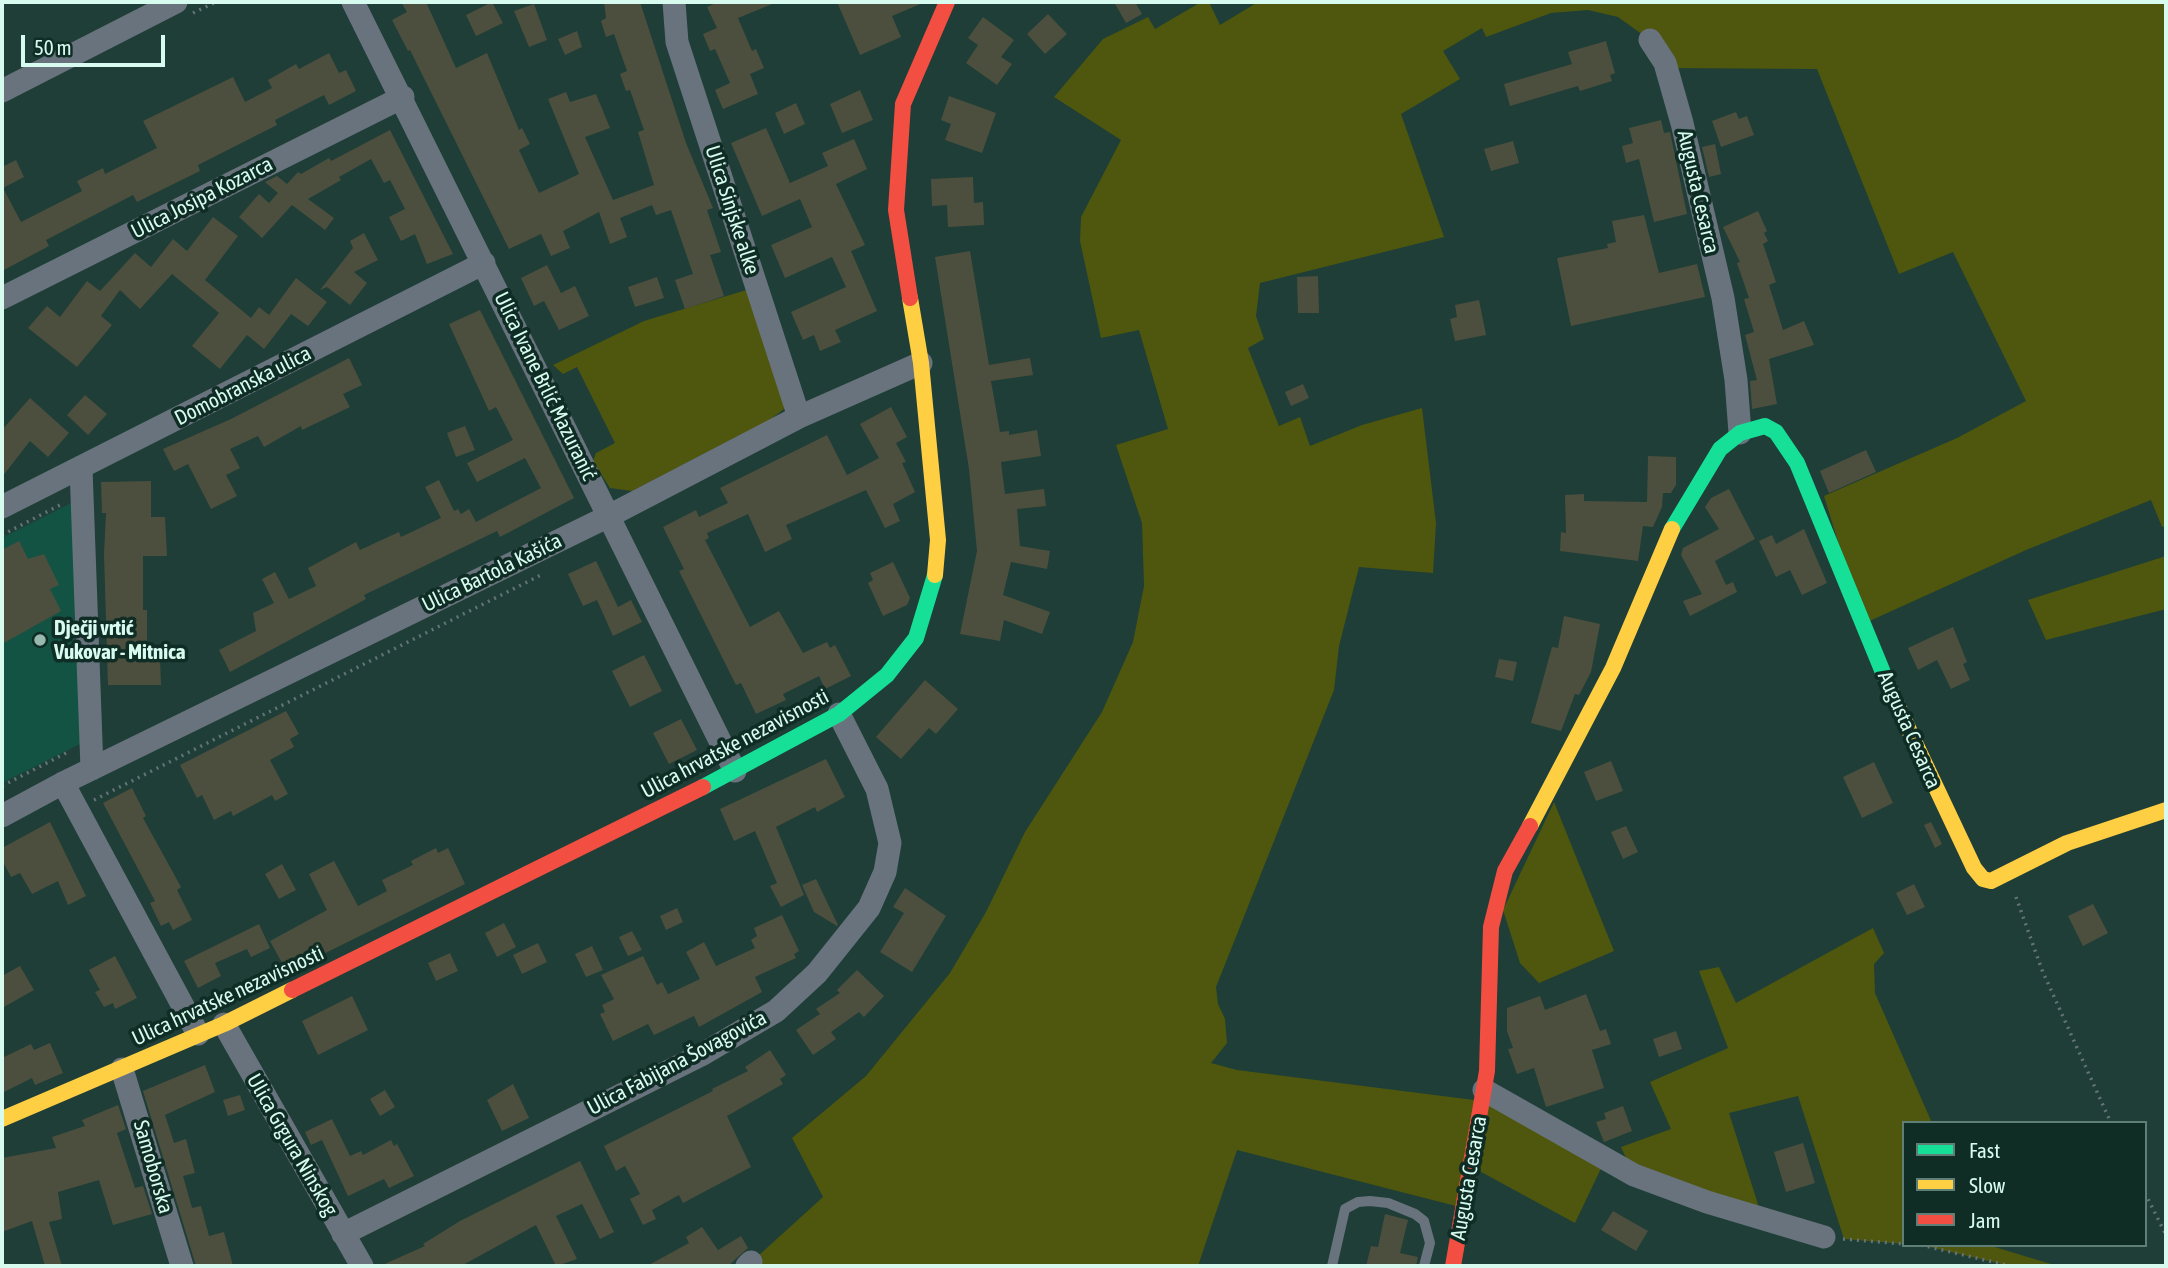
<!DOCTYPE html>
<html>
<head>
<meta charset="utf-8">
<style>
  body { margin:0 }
  #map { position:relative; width:2168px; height:1268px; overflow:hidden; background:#1e3e37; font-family:"Asap Condensed",sans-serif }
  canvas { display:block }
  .frame { position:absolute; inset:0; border:4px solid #d8fbef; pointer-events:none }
  .legend { position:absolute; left:1902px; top:1121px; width:245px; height:126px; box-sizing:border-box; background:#0f2d25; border:2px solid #5f7f76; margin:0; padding:9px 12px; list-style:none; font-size:21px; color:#d8fbef }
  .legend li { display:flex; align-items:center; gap:14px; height:35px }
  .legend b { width:35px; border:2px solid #5f7f76 }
  .scale { position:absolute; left:21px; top:35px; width:144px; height:32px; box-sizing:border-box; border:4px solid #d8fbef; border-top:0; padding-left:9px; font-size:21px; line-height:24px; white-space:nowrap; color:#d8fbef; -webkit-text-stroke:5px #0f2d25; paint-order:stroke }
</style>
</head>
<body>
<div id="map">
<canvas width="2168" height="1268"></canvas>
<div class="frame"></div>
<ul class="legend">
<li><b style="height:9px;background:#16e098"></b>Fast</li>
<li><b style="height:9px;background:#ffcf43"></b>Slow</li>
<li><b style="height:9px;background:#f24e42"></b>Jam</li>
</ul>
<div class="scale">50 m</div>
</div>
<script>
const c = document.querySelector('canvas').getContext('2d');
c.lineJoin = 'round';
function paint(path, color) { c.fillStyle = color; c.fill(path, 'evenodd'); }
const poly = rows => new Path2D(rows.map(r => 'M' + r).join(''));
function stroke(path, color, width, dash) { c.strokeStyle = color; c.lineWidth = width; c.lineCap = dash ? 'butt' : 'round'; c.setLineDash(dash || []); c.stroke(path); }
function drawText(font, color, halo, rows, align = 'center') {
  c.font = font + ' "Asap Condensed",sans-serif'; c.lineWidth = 7; c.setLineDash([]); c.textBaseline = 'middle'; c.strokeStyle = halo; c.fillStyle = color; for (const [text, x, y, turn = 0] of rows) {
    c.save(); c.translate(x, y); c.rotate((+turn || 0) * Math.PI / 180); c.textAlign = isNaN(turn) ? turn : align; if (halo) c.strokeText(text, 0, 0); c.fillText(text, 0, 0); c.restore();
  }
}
paint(poly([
  [73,502,84,742,2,783,2,538]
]), '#135344');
paint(poly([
  [1201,2,1209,2,1220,25,1258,2,2166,2,2166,526,2162,527,2151,500,2026,550,1863,624,1824,496,1957,438,2026,401,1953,252,1899,274,1817,69,1666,68,1650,40,1618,17,1588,10,1551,13,1486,37,1482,28,1443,51,1460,79,1401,114,1444,237,1260,283,1256,316,1264,339,1248,348,1279,426,1300,417,1310,446,1362,425,1422,408,1436,523,1433,573,1359,567,1339,646,1334,690,1216,987,1218,1004,1225,1019,1227,1043,1211,1063,1237,1070,1482,1101,1605,1160,1575,1223,1472,1167,1456,1206,1237,1150,1198,1266,747,1266,823,1197,792,1138,866,1076,950,973,986,912,1025,832,1102,712,1133,642,1144,586,1142,523,1116,445,1168,429,1139,330,1101,338,1080,241,1081,217,1121,140,1054,97,1103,39,1148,17,1155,29],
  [753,288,787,400,784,409,771,419,632,491,610,488,593,461,596,453,615,443,577,367,563,374,553,365,644,321],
  [2166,556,2166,609,2046,640,2028,600],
  [1554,802,1614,951,1539,983,1520,963,1503,910],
  [1873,928,1884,953,1874,964,1875,993,1932,1123,1904,1123,1904,1244,1844,1239,1798,1096,1729,1113,1763,1220,1634,1175,1621,1147,1671,1129,1650,1082,1728,1048,1699,971,1719,967,1736,1003],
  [1921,1245,1988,1245,2051,1264,2050,1266,2010,1266]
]), '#4e570d');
paint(poly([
  [401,2,426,2,456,68,487,53,519,130,522,128,530,144,519,150,539,193,579,174,548,99,566,92,570,102,596,94,610,128,585,137,613,200,654,185,638,132,644,130,630,90,626,91,620,74,627,71,614,34,606,37,601,21,606,18,604,2,640,2,686,143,713,208,707,210,721,252,710,255,724,296,685,309,675,280,693,274,671,210,656,215,652,205,620,218,627,237,610,244,599,212,563,231,570,248,551,256,541,234,509,249,410,50,408,51,392,20,407,12],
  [492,2,503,23,476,36,466,15],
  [718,2,777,2,738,18,752,51,756,49,764,68,750,74,758,94,723,109,715,90,730,83,715,49,710,51,703,34,717,28,707,7],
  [837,2,925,2,892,16,901,37,860,55],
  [1114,2,1135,2,1142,14,1126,23],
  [534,4,547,40,529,47,514,11],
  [1048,14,1067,34,1045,54,1027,34],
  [983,17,1014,40,1001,57,1012,64,997,85,966,63,978,45,968,38],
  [577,31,582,47,565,55,558,39],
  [1606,41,1615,73,1610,75,1612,81,1580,91,1578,86,1510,106,1504,84,1572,64,1568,52],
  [329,53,339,73,346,70,356,91,329,105,324,95,275,120,277,125,198,165,200,171,137,202,133,195,46,240,49,246,2,271,2,167,16,160,24,177,3,188,21,222,82,191,77,181,103,168,105,174,157,148,143,121,233,77,245,102,272,88,268,80,296,64,299,69],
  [860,90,873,120,842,133,830,104],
  [949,96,996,113,982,153,945,140,951,124,941,120],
  [796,103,805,124,784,134,775,113],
  [1736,112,1739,119,1747,116,1754,135,1721,147,1712,121],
  [1661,120,1664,133,1670,132,1687,214,1654,222,1639,159,1626,163,1622,146,1633,143,1629,128],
  [766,128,790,183,828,166,822,153,854,139,867,169,836,184,865,245,851,251,877,311,835,330,841,342,820,351,814,335,803,340,791,312,846,287,832,257,785,278,771,245,812,227,800,199,762,216,731,143],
  [390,130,453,254,427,264,415,234,401,241,389,217,405,209,390,180,384,183,371,159,339,177,341,180,308,199,334,218,325,230,292,205,262,238,239,217,259,194,269,203,278,193,265,182,277,176,287,184,298,172,301,174,329,158,331,161],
  [1513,141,1519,163,1491,171,1484,149],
  [1715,144,1721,174,1709,177,1702,147],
  [973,177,974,203,983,202,984,225,948,227,947,205,932,206,931,179],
  [1758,211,1767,231,1764,233,1768,241,1763,244,1776,282,1769,285,1783,330,1804,321,1814,345,1769,359,1777,404,1752,409,1750,381,1757,380,1745,335,1754,332,1744,299,1749,298,1737,263,1740,262,1723,227],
  [1644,215,1659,273,1697,264,1705,297,1571,326,1557,258,1608,248,1607,244,1616,242,1612,221],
  [213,217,238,236,205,280,251,318,259,307,269,315,296,278,327,302,308,326,291,314,264,349,247,335,220,369,192,346,219,313,172,274,140,309,120,290,101,316,112,325,77,367,28,328,47,306,60,317,87,281,100,291,135,253,151,267,173,239,187,251],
  [364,233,378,260,354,272,367,283,350,305,327,287,320,290,353,248,350,241],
  [970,251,989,365,1030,358,1033,375,991,381,1000,432,1009,431,1009,435,1037,430,1041,456,1001,462,1005,494,1044,489,1046,506,1017,509,1020,546,1050,551,1047,569,1011,562,1003,595,1050,612,1042,634,1004,620,1000,641,960,634,977,551,969,469,935,257],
  [547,265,561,293,575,286,589,316,559,330,544,301,534,306,521,278],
  [1318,276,1319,313,1298,313,1297,277],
  [657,277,664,298,635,307,628,287],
  [1479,300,1486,335,1455,341,1450,319,1457,317,1455,305],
  [480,310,574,498,500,537,497,531,364,595,366,599,230,672,219,650,256,631,253,613,274,603,262,579,275,572,289,599,316,586,308,568,356,542,360,550,399,532,401,537,441,518,425,487,439,480,454,511,458,509,461,514,469,509,476,522,541,488,525,458,477,482,467,463,513,440,496,407,489,411,449,324],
  [349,358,362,385,343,394,350,407,302,430,301,426,264,447,258,436,230,449,240,468,226,475,237,496,211,509,188,464,174,471,163,449,231,419],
  [1303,384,1309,398,1291,406,1285,392],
  [85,395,107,414,88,435,67,415],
  [30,398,69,433,48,457,30,441,2,477,2,430],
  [891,407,907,437,896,443,906,462,902,463,915,492,893,504,900,521,885,528,866,490,786,525,792,539,765,552,748,514,707,533,709,538,705,540,750,627,779,611,803,653,827,642,830,648,835,645,851,676,825,689,819,676,783,694,786,700,756,714,741,683,736,685,679,571,684,569,663,527,696,510,699,517,728,503,720,488,827,435,847,475,879,458,860,424],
  [465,426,475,450,456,457,447,433],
  [1866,450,1876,472,1829,493,1820,471],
  [1648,456,1676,457,1676,485,1671,493,1663,493,1662,507,1653,527,1643,526,1638,561,1560,551,1561,532,1566,533,1565,495,1584,494,1584,501,1647,502],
  [151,481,151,517,165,517,167,556,143,556,143,610,147,610,147,658,160,658,161,685,108,685,104,554,106,513,102,513,101,482],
  [1729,489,1755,539,1715,561,1726,585,1733,582,1737,592,1690,616,1683,601,1702,594,1681,555,1683,548,1719,529,1705,507,1711,498],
  [1804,529,1827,583,1802,595,1790,570,1776,577,1759,541,1772,535,1776,544],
  [19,541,28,559,44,554,59,585,50,589,61,611,2,644,2,550],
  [596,561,618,607,631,600,642,622,613,636,597,600,583,606,568,574],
  [893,562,910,598,907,605,883,616,868,583,873,580,870,573],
  [1564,616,1600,624,1591,672,1579,695,1575,694,1561,731,1531,723,1552,647,1558,648],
  [1953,627,1967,662,1963,664,1970,680,1951,689,1937,660,1918,670,1908,648],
  [644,655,662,691,630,707,612,671],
  [1499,659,1517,662,1513,681,1495,677],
  [925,680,958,709,936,734,929,728,901,759,876,737],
  [286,711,299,734,290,739,294,747,270,760,288,794,275,801,272,795,233,816,231,811,214,820,202,795,197,798,180,765],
  [681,719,697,750,669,764,653,733],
  [826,759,845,797,817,812,815,807,776,827,804,895,781,907,770,886,777,883,755,831,734,841,720,809],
  [1611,761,1623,791,1596,801,1584,772],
  [1874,762,1893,803,1862,818,1843,777],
  [132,788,146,816,143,818,181,887,177,890,192,920,173,930,169,922,161,926,150,903,155,901,103,803],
  [50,822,86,896,68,905,58,881,32,894,20,873,11,877,2,860,2,848],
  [1931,822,1942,844,1935,848,1924,825],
  [1626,826,1638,852,1623,859,1611,832],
  [436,848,438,853,448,848,465,884,287,972,270,941,327,910,309,874,334,861,358,906,387,891,382,880,413,865,411,861],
  [282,864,296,890,279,899,265,874],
  [816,879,838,925,837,926,814,912,802,885],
  [1914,884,1925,907,1907,915,1896,893],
  [905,888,946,916,912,972,880,952,904,913,893,907],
  [2093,904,2108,933,2083,946,2068,916],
  [677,908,683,922,666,930,660,916],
  [782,915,799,951,794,954,796,958,755,977,762,992,699,1027,694,1016,654,1035,648,1024,613,1041,600,1014,605,1012,602,1005,614,999,601,975,643,956,657,985,662,982,668,994,700,979,686,952,704,942,716,966,755,948,751,940,757,936,754,928],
  [504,923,516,947,497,957,485,933],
  [259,924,270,948,251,957,247,949,215,963,221,976,198,988,184,961],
  [632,931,642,950,628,956,619,937],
  [538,943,547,962,522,974,513,955],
  [592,946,603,970,586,977,575,954],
  [450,953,458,971,436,981,428,963],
  [115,956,137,998,115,1009,113,1003,104,1007,95,992,100,990,89,970],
  [20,966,34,990,2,1008,2,976],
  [857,970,884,996,864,1017,859,1012,831,1032,836,1039,813,1055,796,1030,820,1014,816,1009,840,993,837,990],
  [1586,994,1600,1031,1606,1029,1611,1044,1592,1050,1604,1088,1546,1107,1534,1068,1517,1074,1508,1049,1513,1048,1507,1031,1507,1008,1540,996,1545,1010],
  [352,996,368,1030,318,1055,302,1021],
  [1676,1031,1682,1049,1659,1057,1653,1039],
  [50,1043,63,1073,35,1085,32,1078,2,1093,2,1058,31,1044,34,1050],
  [770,1050,786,1075,780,1079,783,1084,727,1116,751,1167,683,1203,679,1195,652,1210,656,1219,643,1225,630,1199,640,1194,625,1166,616,1171,604,1146,713,1091,712,1089,748,1071,745,1067],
  [205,1065,215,1092,165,1115,174,1143,186,1139,195,1173,183,1176,192,1208,201,1206,209,1236,224,1232,233,1266,196,1266,143,1091],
  [513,1084,529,1118,502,1131,487,1100],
  [385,1090,395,1107,380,1116,370,1099],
  [240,1095,245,1110,228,1116,223,1100],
  [118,1105,126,1129,117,1133,135,1188,143,1186,152,1214,113,1225,99,1180,58,1192,62,1219,49,1222,62,1266,45,1266,32,1221,2,1232,2,1158,56,1148,52,1137,85,1126,82,1120],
  [1623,1106,1632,1131,1604,1142,1596,1122,1606,1119,1604,1113],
  [332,1119,350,1156,361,1151,363,1155,391,1140,394,1146,397,1144,414,1176,389,1188,384,1179,348,1196,322,1140,311,1145,305,1132],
  [1803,1143,1815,1183,1786,1192,1774,1152],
  [580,1161,614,1232,600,1239,582,1204,556,1216,577,1259,556,1266,536,1225,461,1266,380,1266,425,1246,423,1244,460,1221],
  [1613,1211,1648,1231,1636,1251,1601,1230],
  [1385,1214,1408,1220,1400,1253,1418,1257,1416,1266,1366,1266,1371,1246,1378,1247],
  [702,1227,718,1250,741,1236,748,1248,728,1266,647,1266,689,1243,686,1237]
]), '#4d4f3e');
stroke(poly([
  [193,13,216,2],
  [2,535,62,504],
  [2,786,70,751],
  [94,800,541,575],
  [2016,897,2042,970,2111,1123],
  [2145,1193,2166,1235],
  [1843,1239,1904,1244],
  [1921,1245,2010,1266]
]), '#647377', 3.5, [2, 5]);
stroke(poly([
  [1332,1266,1345,1209,1358,1202,1370,1201,1388,1203,1415,1214,1424,1221,1430,1243,1424,1266]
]), '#69737d', 10);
stroke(poly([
  [353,2,735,771],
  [674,2,677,42,799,417],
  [1650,40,1665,63,1682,123,1723,298,1736,380,1740,433],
  [2,91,176,2],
  [2,298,403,97],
  [81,468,92,769],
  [2,507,484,263],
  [63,783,198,1034],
  [2,816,63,783,609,516,799,417,921,363],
  [224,1024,362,1266],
  [122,1069,182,1266],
  [1484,1090,1634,1175,1707,1202,1824,1237],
  [343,1234,701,1055,776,1011,817,973,869,908,885,872,890,843,877,789,839,714],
  [747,1266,751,1262]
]), '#69737d', 23);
stroke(poly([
  [1672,529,1720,449,1740,433,1765,426,1776,432,1797,463,1891,692],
  [703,787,839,714,887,675,916,638,935,575]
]), '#16e098', 16);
stroke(poly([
  [910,298,921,363,938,540,935,575],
  [1891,692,1974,868,1983,879,1991,881,2067,843,2166,810],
  [1530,826,1613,668,1672,529],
  [2,1119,224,1024,292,990]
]), '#ffcf43', 16);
stroke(poly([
  [910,298,896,210,903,104,947,2],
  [292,990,703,787],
  [1453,1266,1487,1071,1491,927,1505,871,1530,826]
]), '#f24e42', 16);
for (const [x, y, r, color] of [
  [40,640,7,"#97b9af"]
]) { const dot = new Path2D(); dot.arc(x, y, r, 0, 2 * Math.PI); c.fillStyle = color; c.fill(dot); stroke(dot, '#0f2d25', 2.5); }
drawText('21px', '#d8fbef', '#0f2d25', [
  ["Augusta Cesarca",1698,192,77],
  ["Ulica Josipa Kozarca",202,198,-27],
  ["Ulica Sinjske alke",732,210,72],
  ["Domobranska ulica",243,386,-27],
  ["Ulica Ivane Brlić Mazuranić",545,386,64],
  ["Ulica Bartola Kašića",492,573,-26],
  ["Augusta Cesarca",1909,730,66],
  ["Ulica hrvatske nezavisnosti",735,744,-28],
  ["Ulica hrvatske nezavisnosti",228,996,-25],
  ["Ulica Fabijana Šovagovića",677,1063,-28],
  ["Ulica Grgura Ninskog",292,1145,60],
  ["Samoborska",153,1167,74],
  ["Augusta Cesarca",1469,1178,-80]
]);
drawText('bold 21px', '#d8fbef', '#0f2d25', [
  ["Dječji vrtić",54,628],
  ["Vukovar - Mitnica",54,652]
], 'left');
</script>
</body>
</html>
